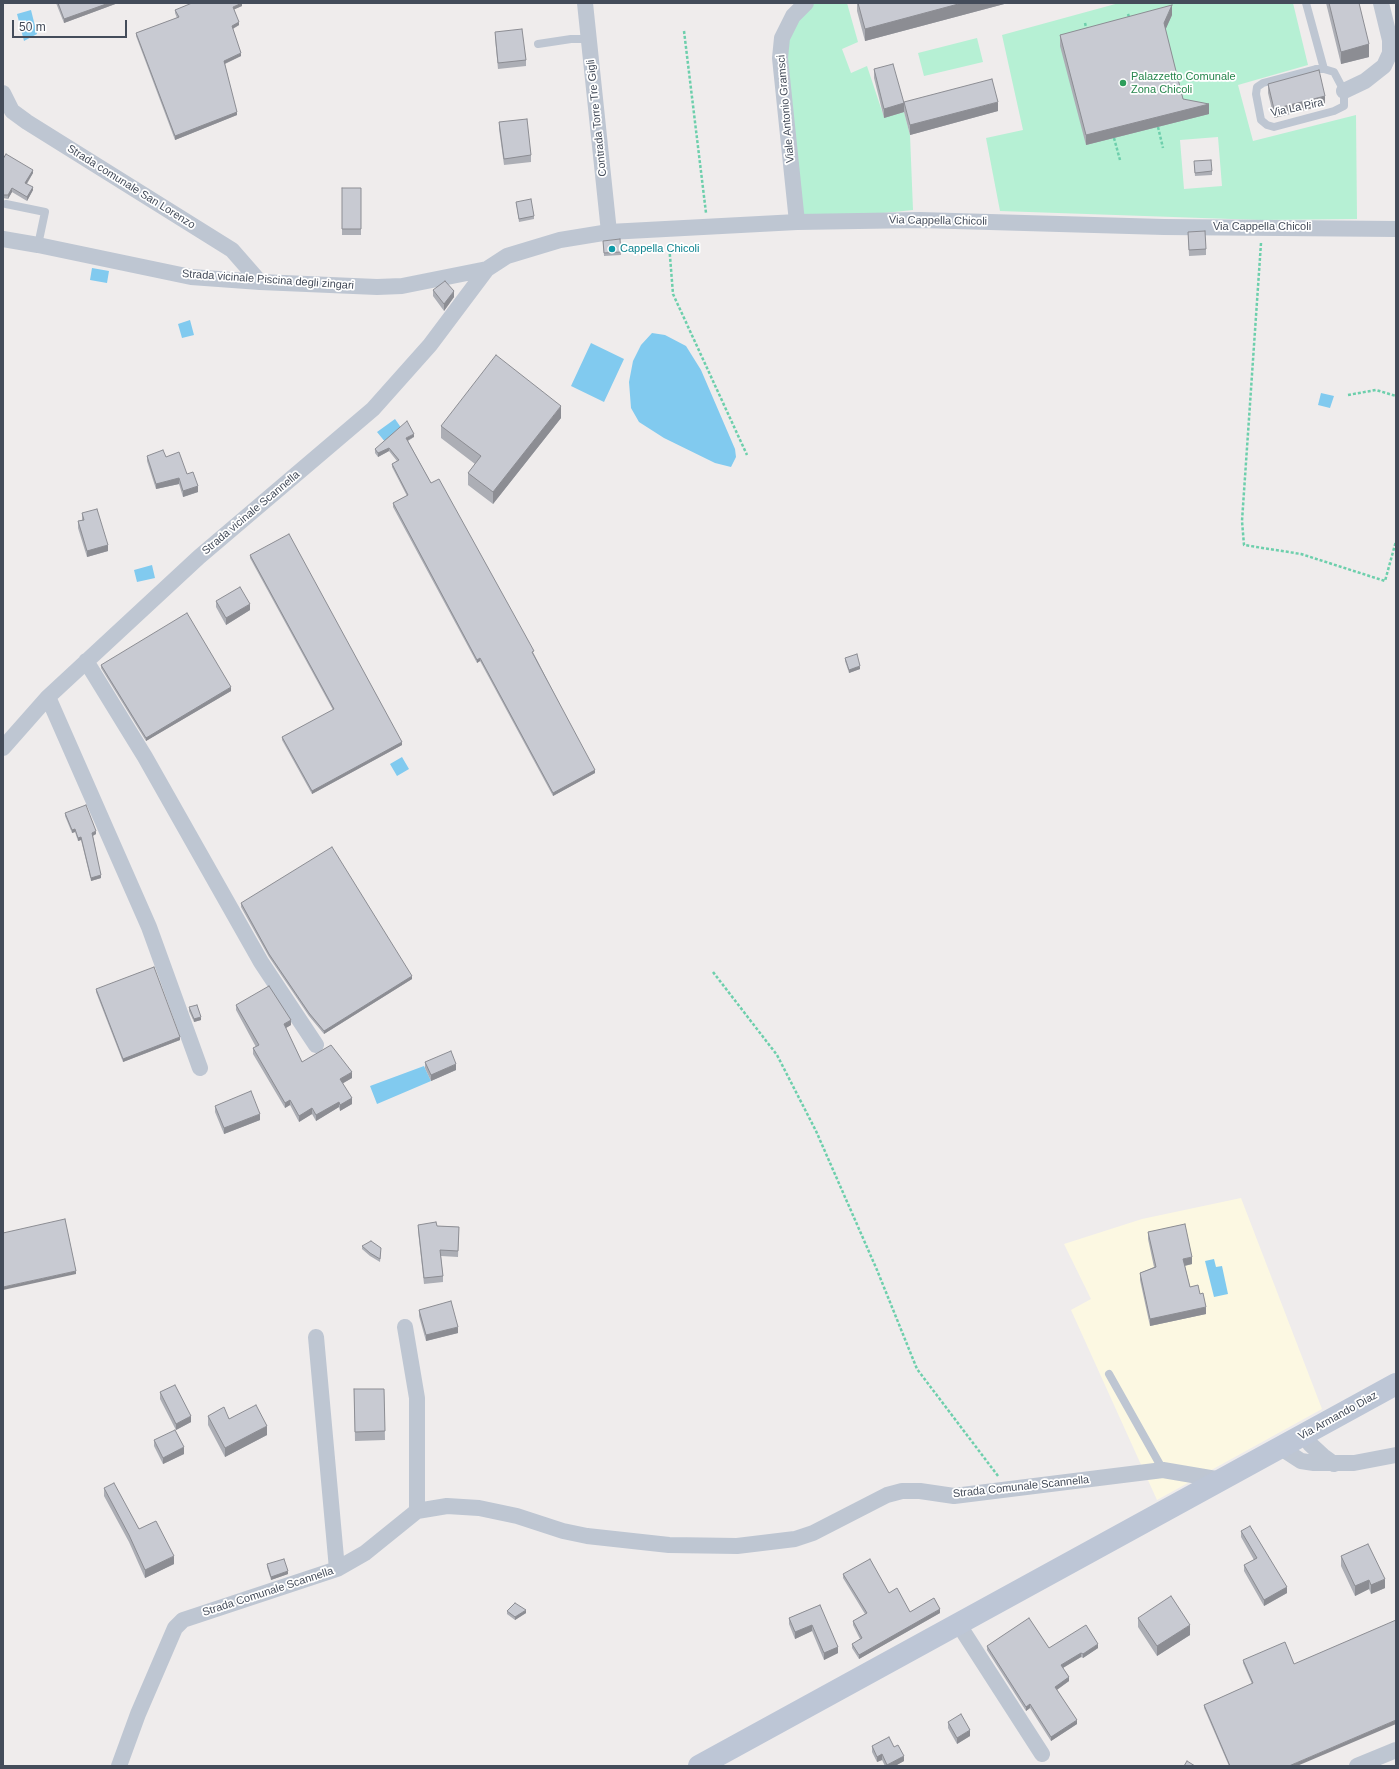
<!DOCTYPE html>
<html>
<head>
<meta charset="utf-8">
<style>
  body { margin:0 }
  #map { position:relative; width:1399px; height:1769px; overflow:hidden; background:#efecec; font-family:Helvetica,sans-serif }
  canvas { display:block }
  .frame { position:absolute; inset:0; border:4px solid #444c5a; pointer-events:none }
  .scale { position:absolute; left:12px; top:20px; width:115px; height:18px; box-sizing:border-box; border:2px solid #444c5a; border-top:0; padding-left:5px; font-size:12px; line-height:14px; white-space:nowrap; color:#444c5a; -webkit-text-stroke:3px #fff; paint-order:stroke }
</style>
</head>
<body>
<div id="map">
<canvas width="1399" height="1769"></canvas>
<div class="frame"></div>
<div class="scale">50 m</div>
</div>
<script>
const c = document.querySelector('canvas').getContext('2d');
c.lineJoin = 'round';
function paint(path, color) { c.fillStyle = color; c.fill(path, 'evenodd'); }
const poly = rows => new Path2D(rows.map(r => 'M' + r).join(''));
function stroke(path, color, width, dash) { c.strokeStyle = color; c.lineWidth = width; c.lineCap = dash ? 'butt' : 'round'; c.setLineDash(dash || []); c.stroke(path); }
function drawText(font, color, halo, rows, align = 'center') {
  c.font = font + ' Helvetica,sans-serif'; c.lineWidth = 3.5; c.setLineDash([]); c.textBaseline = 'middle'; c.strokeStyle = halo; c.fillStyle = color; for (const [text, x, y, turn = 0] of rows) {
    c.save(); c.translate(x, y); c.rotate((+turn || 0) * Math.PI / 180); c.textAlign = isNaN(turn) ? turn : align; if (halo) c.strokeText(text, 0, 0); c.fillText(text, 0, 0); c.restore();
  }
}
paint(poly([
  [1241,1198,1322,1409,1157,1500,1071,1310,1091,1299,1064,1244,1142,1219]
]), '#fcf8e2');
paint(poly([
  [806,3,847,3,858,42,842,49,851,73,867,66,884,117,904,112,910,135,913,210,797,222,780,58],
  [1119,3,1293,3,1308,65,1238,85,1253,141,1356,115,1357,219,1260,220,1000,211,986,138,1023,130,1002,35],
  [1218,137,1222,186,1184,189,1180,140],
  [977,38,983,62,924,76,918,53]
]), '#b6f0d4');
paint(poly([
  [31,10,37,34,24,41,17,14],
  [92,268,109,271,107,283,90,280],
  [190,320,194,335,182,338,178,324],
  [652,333,665,335,686,346,701,370,735,449,736,457,731,467,715,463,664,438,639,422,631,408,629,382,633,361,641,345],
  [591,343,624,359,604,402,571,386],
  [1321,393,1334,396,1330,408,1318,405],
  [395,419,402,429,386,443,377,432],
  [152,565,155,578,137,582,134,570],
  [402,757,409,769,397,776,390,764],
  [424,1066,431,1081,377,1104,370,1086],
  [1214,1259,1216,1267,1222,1266,1228,1294,1214,1297,1205,1261]
]), '#81caef');
stroke(poly([
  [1128,14,1130,20],
  [1085,23,1087,31],
  [684,31,706,213],
  [1158,127,1163,148],
  [1114,138,1120,160],
  [1261,243,1242,521,1244,545,1301,554,1385,581,1396,541],
  [669,244,673,294,747,455],
  [1348,395,1376,390,1396,396],
  [713,972,777,1055,816,1131,877,1270,917,1369,998,1476]
]), '#6dcfac', 2.5, [3, 2]);
stroke(poly([
  [1306,3,1324,69],
  [538,44,571,39,589,39],
  [1316,69,1324,69,1334,72,1344,91,1344,106,1334,111,1274,127,1267,125,1261,120,1256,94,1257,87,1263,83,1316,69],
  [6,204,45,212,38,245],
  [1109,1374,1163,1470]
]), '#bec6d2', 8);
stroke(poly([
  [585,3,609,232],
  [1344,91,1365,81,1384,66,1390,53,1390,40,1381,3],
  [3,93,12,111,27,122,232,250,260,282],
  [797,222,780,58,782,38,793,16,806,3],
  [3,239,38,245,191,277,260,282,377,287,402,286,487,269],
  [86,661,145,757,261,962,316,1045],
  [48,697,149,927,200,1068],
  [3,748,48,697,199,557,373,409,430,345,487,269,507,256,560,240,609,232,797,222,920,220,1164,227,1396,229],
  [405,1327,417,1398,417,1511],
  [316,1337,337,1569],
  [1305,1435,1310,1444,1323,1456,1334,1464],
  [1281,1448,1301,1461,1314,1463,1354,1463,1396,1455],
  [959,1625,1042,1754],
  [119,1766,138,1714,175,1628,183,1620,337,1569,365,1553,417,1511,447,1506,479,1508,517,1516,563,1531,587,1536,669,1545,737,1546,795,1539,813,1533,887,1495,902,1491,920,1491,954,1496,1163,1470,1222,1480],
  [1357,1766,1396,1750]
]), '#bec6d2', 16);
stroke(poly([
  [699,1766,1396,1384]
]), '#bdc6d6', 22);
paint(poly([
  [56,3,118,3,64,23],
  [857,3,1008,3,865,41,857,11],
  [1326,3,1359,3,1369,57,1341,64],
  [242,6,234,9,239,25,233,29,241,56,225,64,237,115,175,140,136,36,136,33,177,18,175,13,175,10],
  [1172,15,1165,30,1183,99,1209,114,1086,145,1060,46,1060,35],
  [495,32,526,60,526,66,498,69,495,38],
  [874,69,904,103,998,111,910,135,904,112,884,118,874,78],
  [1268,84,1325,105,1274,118,1268,93],
  [499,122,531,155,531,162,504,165,499,129],
  [3,159,33,173,27,184,33,190,27,201,12,192,8,199,3,198],
  [1194,164,1212,171,1212,175,1195,176],
  [342,188,361,188,361,235,342,235],
  [516,202,534,216,534,219,519,222],
  [1188,232,1206,249,1206,255,1189,256],
  [603,241,621,252,621,255,604,256],
  [433,290,454,297,444,311,433,296],
  [561,418,493,504,468,485,468,473,475,464,441,438,441,426],
  [414,437,408,441,431,483,534,654,595,773,553,796,480,661,477,663,393,507,393,503,407,496,392,467,392,464,397,461,389,451,378,457,375,453,375,449],
  [147,456,166,457,187,474,198,492,183,497,179,484,156,489,147,461],
  [82,513,108,551,87,557,78,528,78,521,82,520],
  [250,555,402,745,312,794,282,740,282,737,333,710,250,558],
  [216,601,250,610,226,625,216,607],
  [845,658,860,669,849,673,845,661],
  [101,665,231,691,146,741,101,668],
  [65,813,96,834,93,836,101,878,91,881,81,840,78,841,75,832,72,833,65,816],
  [241,903,412,979,324,1034,309,1016,269,957,241,907],
  [96,989,180,1040,123,1062,96,992],
  [236,1005,291,1025,286,1028,302,1062,352,1078,343,1083,352,1104,340,1111,339,1107,316,1121,312,1114,299,1122,290,1105,285,1108,253,1054,253,1048,256,1047,236,1010],
  [189,1007,201,1020,194,1022,189,1011],
  [425,1062,456,1070,431,1081,425,1068],
  [215,1106,260,1120,224,1134,215,1112],
  [418,1225,459,1227,458,1257,441,1256,443,1276,443,1282,424,1284,418,1231],
  [1148,1232,1192,1264,1185,1266,1190,1287,1200,1294,1206,1314,1150,1326,1140,1280,1140,1273,1154,1267,1148,1239],
  [362,1246,381,1251,380,1262,370,1256,362,1249],
  [419,1310,458,1333,426,1341,419,1316],
  [354,1389,384,1389,385,1440,355,1441],
  [160,1392,191,1422,176,1430,160,1399],
  [208,1416,229,1419,267,1435,225,1457,208,1425],
  [154,1440,184,1454,163,1464,154,1446],
  [104,1488,139,1529,174,1564,145,1578,129,1542,104,1496],
  [1241,1531,1287,1593,1264,1606,1244,1571,1244,1565,1254,1560,1241,1537],
  [1341,1556,1385,1588,1371,1594,1369,1589,1355,1596,1341,1566],
  [267,1564,288,1574,271,1580,267,1567],
  [843,1574,889,1593,910,1612,940,1613,859,1659,852,1648,852,1644,860,1639,853,1625,853,1621,865,1614,843,1578],
  [820,1605,838,1653,824,1660,812,1631,795,1639,789,1624,789,1618],
  [507,1611,526,1613,515,1620,507,1614],
  [1138,1618,1190,1635,1157,1656,1138,1627],
  [987,1646,1049,1648,1098,1648,1083,1658,1081,1657,1063,1668,1069,1681,1057,1690,1077,1724,1051,1741,1030,1708,1026,1711,987,1650],
  [1243,1660,1297,1766,1229,1766,1204,1708,1204,1705,1252,1684,1243,1663],
  [948,1722,970,1736,957,1744,948,1728],
  [872,1746,894,1747,904,1761,895,1766,885,1766,882,1760,877,1762,872,1752]
]), '#acaeb5');
paint(poly([
  [109,3,118,3,64,23,64,19],
  [242,3,242,6,233,10,233,7],
  [962,3,1008,3,865,41,865,29],
  [1172,5,1172,15,1164,33,1164,23],
  [239,22,239,25,232,29,232,26],
  [1369,44,1369,57,1341,64,1341,52],
  [241,53,241,56,224,64,224,61],
  [1325,96,1325,105,1274,118,1274,109],
  [998,102,998,111,910,135,910,125],
  [904,103,904,112,884,118,884,109],
  [1209,104,1209,114,1086,145,1086,135],
  [237,112,237,115,175,140,175,136],
  [33,170,33,173,25,186,25,183],
  [33,187,33,190,27,201,27,197],
  [12,188,12,192,8,199,8,195],
  [454,291,454,297,444,311,444,304],
  [561,406,561,418,493,504,493,492],
  [414,434,414,437,406,441,406,438],
  [389,448,389,451,378,457,378,453],
  [179,478,179,484,156,489,156,484],
  [198,486,198,492,183,497,183,491],
  [108,545,108,551,87,557,87,551],
  [250,604,250,610,226,625,226,618],
  [480,658,480,661,477,663,477,660],
  [860,666,860,669,849,673,849,670],
  [231,687,231,691,146,741,146,738],
  [402,742,402,745,312,794,312,791],
  [595,770,595,773,553,796,553,793],
  [75,829,75,832,72,833,72,830],
  [96,831,96,834,92,836,92,833],
  [81,837,81,840,78,841,78,838],
  [101,875,101,878,91,881,91,878],
  [412,976,412,979,324,1034,324,1031],
  [201,1017,201,1020,194,1022,194,1019],
  [291,1020,291,1025,284,1029,284,1024],
  [180,1037,180,1040,123,1062,123,1059],
  [456,1064,456,1070,431,1081,431,1075],
  [352,1072,352,1078,340,1085,340,1079],
  [352,1098,352,1104,340,1111,340,1105],
  [290,1100,290,1105,285,1108,285,1103],
  [339,1102,339,1107,316,1121,316,1115],
  [312,1108,312,1114,299,1122,299,1116],
  [260,1114,260,1120,224,1134,224,1128],
  [1192,1257,1192,1264,1183,1266,1183,1259],
  [76,1271,76,1274,3,1290,3,1287],
  [1206,1307,1206,1314,1150,1326,1150,1319],
  [458,1327,458,1333,426,1341,426,1335],
  [191,1416,191,1422,176,1430,176,1424],
  [267,1426,267,1435,225,1457,225,1448],
  [184,1447,184,1454,163,1464,163,1458],
  [174,1556,174,1564,145,1578,145,1570],
  [288,1571,288,1574,271,1580,271,1577],
  [1385,1579,1385,1588,1371,1594,1371,1585],
  [1369,1580,1369,1589,1355,1596,1355,1586],
  [1287,1587,1287,1593,1264,1606,1264,1600],
  [940,1609,940,1613,859,1659,859,1655],
  [526,1610,526,1613,515,1620,515,1617],
  [812,1625,812,1631,795,1639,795,1632],
  [1190,1625,1190,1635,1157,1656,1157,1646],
  [1098,1644,1098,1648,1083,1658,1083,1654],
  [838,1647,838,1653,824,1660,824,1653],
  [1081,1653,1081,1657,1061,1669,1061,1665],
  [1069,1677,1069,1681,1055,1691,1055,1687],
  [1030,1704,1030,1708,1026,1711,1026,1707],
  [1077,1720,1077,1724,1051,1741,1051,1737],
  [1396,1720,1396,1724,1297,1766,1289,1766],
  [970,1730,970,1736,957,1744,957,1738],
  [882,1754,882,1760,877,1762,877,1757],
  [904,1756,904,1761,895,1766,887,1766,887,1765]
]), '#8c8d93');
const building = poly([
  [58,3,109,3,64,19,58,3],
  [192,3,242,3,233,7,239,22,232,26,241,53,224,61,237,112,175,136,136,33,179,17,175,10,192,3],
  [858,3,962,3,865,29,858,3],
  [1329,3,1359,3,1369,44,1341,52,1329,3],
  [1172,5,1164,23,1183,99,1209,104,1086,135,1060,35,1172,5],
  [522,29,526,60,498,63,495,32,522,29],
  [893,64,904,103,884,109,874,69,893,64],
  [1319,70,1325,96,1274,109,1268,84,1319,70],
  [992,79,998,102,910,125,904,102,992,79],
  [527,119,531,155,504,159,499,122,527,119],
  [6,154,33,170,25,183,33,187,27,197,12,188,8,195,3,195,3,159,6,154],
  [1211,160,1212,171,1195,173,1194,161,1211,160],
  [342,188,361,188,361,229,342,229,342,188],
  [531,199,534,216,519,219,516,202,531,199],
  [1205,231,1206,249,1189,250,1188,232,1205,231],
  [620,239,621,252,604,253,603,241,620,239],
  [445,281,454,291,444,304,433,290,445,281],
  [496,355,561,406,493,492,468,473,481,456,441,426,496,355],
  [407,421,414,434,406,438,431,483,439,479,534,651,532,652,595,770,553,793,480,658,477,660,393,503,408,495,392,464,399,460,389,448,378,453,375,449,407,421],
  [163,450,166,457,179,452,187,474,193,472,198,486,183,491,179,478,156,484,147,456,163,450],
  [97,509,108,545,87,551,78,521,84,520,82,513,97,509],
  [289,534,402,742,312,791,282,737,334,709,250,555,289,534],
  [240,587,250,604,226,618,216,601,240,587],
  [187,613,231,687,146,738,101,665,187,613],
  [857,654,860,666,849,670,845,658,857,654],
  [86,805,96,831,92,833,101,875,91,878,81,837,78,838,75,829,72,830,65,813,86,805],
  [332,847,412,976,324,1031,309,1013,269,954,241,903,332,847],
  [154,967,180,1037,123,1059,96,989,154,967],
  [269,986,291,1020,284,1024,302,1062,331,1045,352,1072,340,1079,352,1098,340,1105,339,1102,316,1115,312,1108,299,1116,290,1100,285,1103,253,1048,259,1045,236,1005,269,986],
  [197,1005,201,1017,194,1019,189,1007,197,1005],
  [451,1051,456,1064,431,1075,425,1062,451,1051],
  [251,1091,260,1114,224,1128,215,1106,251,1091],
  [65,1219,76,1271,3,1287,3,1233,65,1219],
  [436,1222,437,1226,459,1227,458,1251,440,1250,443,1276,424,1278,418,1225,436,1222],
  [1185,1224,1192,1257,1183,1259,1190,1287,1198,1285,1200,1294,1203,1293,1206,1307,1150,1319,1140,1273,1156,1267,1148,1232,1185,1224],
  [371,1241,381,1248,380,1259,370,1253,362,1246,371,1241],
  [451,1301,458,1327,426,1335,419,1310,451,1301],
  [175,1385,191,1416,176,1424,160,1392,175,1385],
  [354,1389,384,1389,385,1431,355,1432,354,1389],
  [256,1405,267,1426,225,1448,208,1416,224,1407,229,1419,256,1405],
  [175,1430,184,1447,163,1458,154,1440,175,1430],
  [114,1483,139,1529,156,1521,174,1556,145,1570,129,1535,104,1488,114,1483],
  [1250,1526,1287,1587,1264,1600,1244,1565,1257,1558,1241,1531,1250,1526],
  [1368,1544,1385,1579,1371,1585,1369,1580,1355,1586,1341,1556,1368,1544],
  [284,1559,288,1571,271,1577,267,1564,284,1559],
  [870,1559,889,1593,897,1588,910,1612,934,1598,940,1609,859,1655,852,1644,862,1638,853,1621,867,1613,843,1574,870,1559],
  [1171,1596,1190,1625,1157,1646,1138,1618,1171,1596],
  [515,1603,526,1610,515,1617,507,1611,515,1603],
  [820,1605,838,1647,824,1653,812,1625,795,1632,789,1618,820,1605],
  [1029,1618,1049,1648,1086,1625,1098,1644,1083,1654,1081,1653,1061,1665,1069,1677,1055,1687,1077,1720,1051,1737,1030,1704,1026,1707,987,1646,1029,1618],
  [1396,1620,1396,1720,1289,1766,1230,1766,1204,1705,1253,1683,1243,1660,1285,1642,1294,1664,1396,1620],
  [961,1714,970,1730,957,1738,948,1722,961,1714],
  [889,1737,894,1747,898,1745,904,1756,887,1765,882,1754,877,1757,872,1746,889,1737],
  [1187,1761,1195,1766,1184,1766,1187,1761]
]);
paint(building, '#c8cad2');
stroke(building, '#8c8d93', 1);
for (const [x, y, r, color] of [
  [1123,83,4,"#2e9e5b"],
  [612,249,4,"#0f9aa8"]
]) { const dot = new Path2D(); dot.arc(x, y, r, 0, 2 * Math.PI); c.fillStyle = color; c.fill(dot); stroke(dot, '#fff', 1.5); }
drawText('11px', '#27864d', '#fff', [
  ["Palazzetto Comunale",1131,77],
  ["Zona Chicoli",1131,90]
], 'left');
drawText('11px', '#444c5a', '#fff', [
  ["Via La Pira",1297,108,-12],
  ["Viale Antonio Gramsci",786,109,-95],
  ["Contrada Torre Tre Gigli",597,118,-96],
  ["Strada comunale San Lorenzo",131,187,32],
  ["Via Cappella Chicoli",938,221,1],
  ["Via Cappella Chicoli",1262,227],
  ["Strada vicinale Piscina degli zingari",268,280,4],
  ["Strada vicinale Scannella",251,513,-40],
  ["Via Armando Diaz",1338,1416,-29],
  ["Strada Comunale Scannella",1021,1487,-6],
  ["Strada Comunale Scannella",268,1592,-18]
]);
drawText('11px', '#0d838f', '#fff', [
  ["Cappella Chicoli",620,249]
], 'left');
</script>
</body>
</html>
